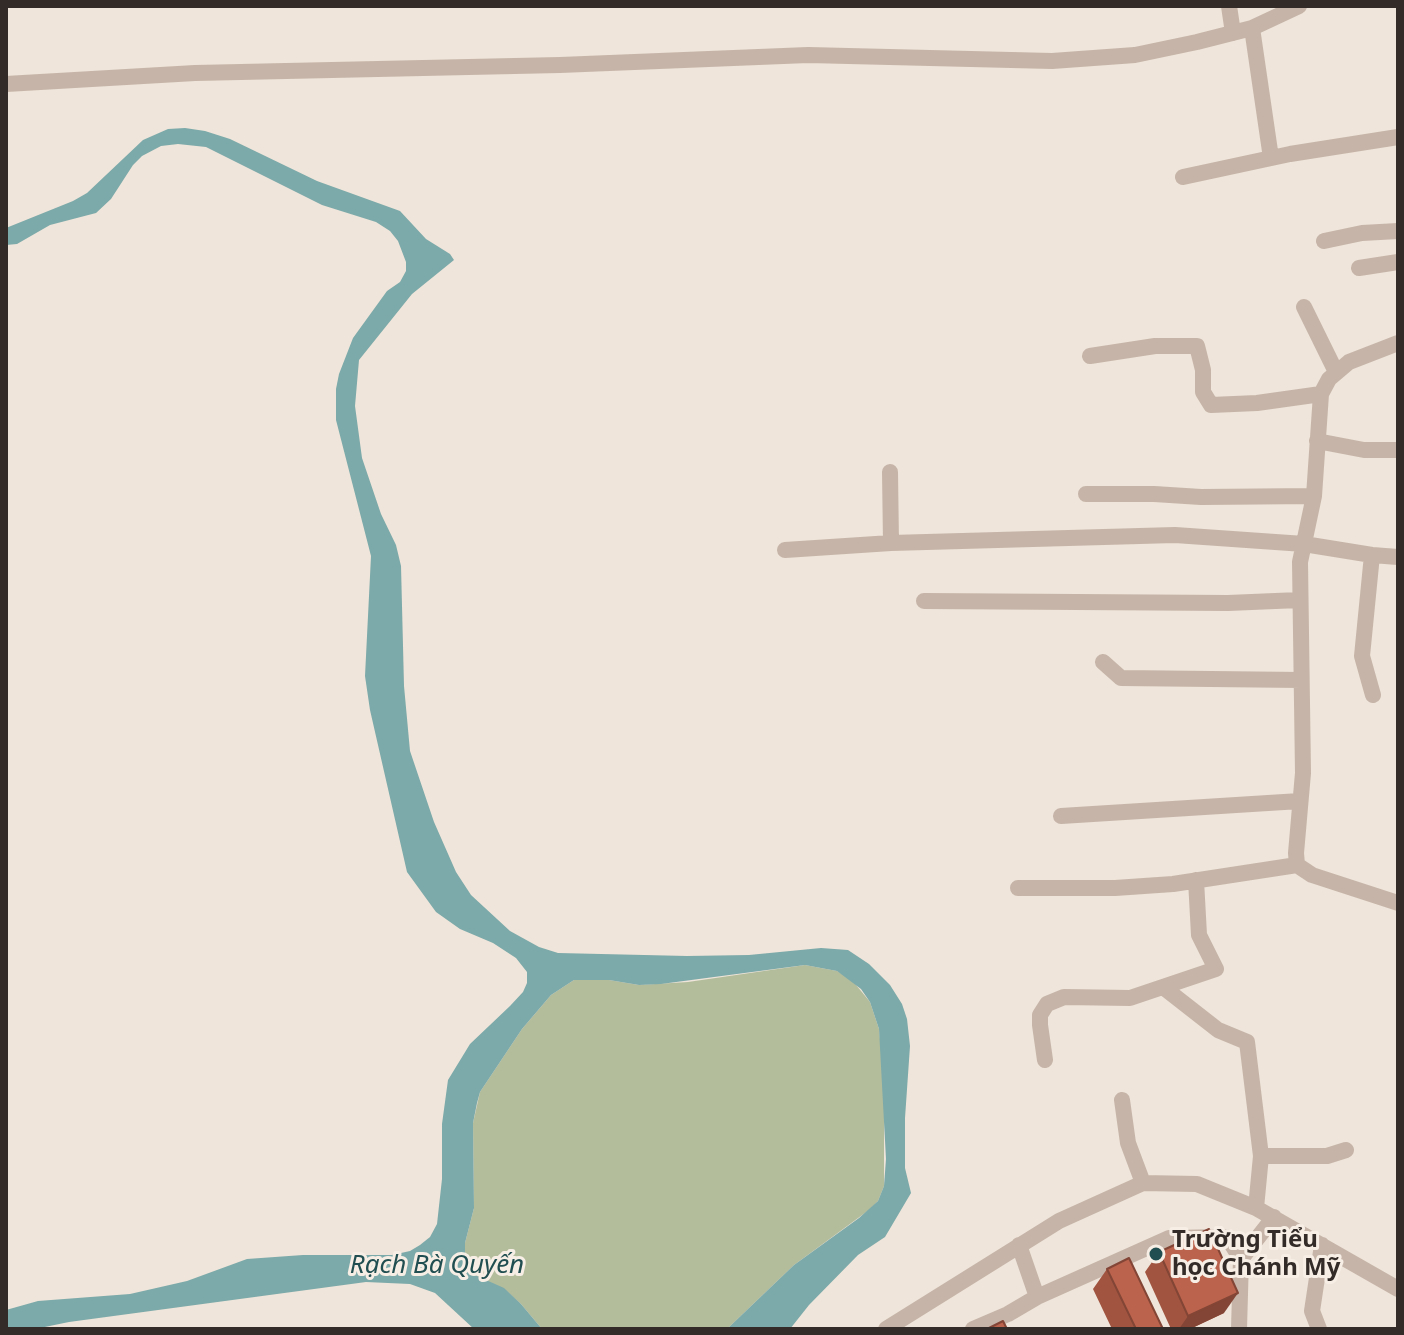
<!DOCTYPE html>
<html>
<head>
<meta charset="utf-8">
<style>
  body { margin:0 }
  #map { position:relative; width:1404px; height:1335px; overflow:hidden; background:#efe5da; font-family:"Noto Sans",sans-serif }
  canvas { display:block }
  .frame { position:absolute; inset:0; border:8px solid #332b27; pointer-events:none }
</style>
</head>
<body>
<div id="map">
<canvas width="1404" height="1335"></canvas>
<div class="frame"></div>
</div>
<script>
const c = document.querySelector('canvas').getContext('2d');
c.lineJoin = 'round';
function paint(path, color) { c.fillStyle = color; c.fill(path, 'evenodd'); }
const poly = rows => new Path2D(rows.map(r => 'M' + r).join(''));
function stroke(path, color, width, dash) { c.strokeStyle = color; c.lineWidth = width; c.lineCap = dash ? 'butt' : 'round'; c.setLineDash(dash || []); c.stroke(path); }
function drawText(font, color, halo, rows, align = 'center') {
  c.font = font + ' "Noto Sans",sans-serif'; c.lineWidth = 6; c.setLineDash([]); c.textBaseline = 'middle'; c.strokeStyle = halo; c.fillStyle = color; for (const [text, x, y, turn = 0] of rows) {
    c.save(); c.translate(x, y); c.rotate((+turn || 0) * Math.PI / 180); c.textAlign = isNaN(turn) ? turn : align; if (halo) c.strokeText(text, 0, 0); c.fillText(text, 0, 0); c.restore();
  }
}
paint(poly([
  [805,965,837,971,852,980,870,1002,879,1029,884,1081,884,1186,878,1201,869,1210,794,1265,727,1329,542,1329,521,1304,504,1289,475,1275,469,1269,465,1264,465,1243,474,1208,473,1123,480,1092,522,1029,551,995,574,980,609,980,639,985,688,982]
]), '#b3bd9c');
paint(poly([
  [185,128,205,131,230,139,317,181,400,211,426,239,450,254,454,260,412,294,359,360,355,406,362,458,381,514,396,545,401,566,404,686,410,751,434,822,456,872,471,895,510,931,539,947,558,953,687,956,749,955,821,948,848,950,869,964,890,985,902,1004,907,1019,910,1046,905,1118,905,1168,911,1193,885,1237,858,1255,809,1305,790,1329,727,1329,794,1265,859,1218,878,1201,884,1186,886,1159,879,1029,870,1002,861,989,837,971,805,965,661,984,639,985,609,980,574,980,551,995,522,1029,480,1092,477,1103,473,1123,474,1208,465,1243,465,1263,475,1275,504,1288,521,1304,542,1329,474,1329,435,1293,410,1284,366,1282,69,1322,35,1329,6,1329,6,1310,38,1301,130,1294,187,1281,247,1259,303,1255,392,1255,410,1251,420,1245,430,1237,437,1224,442,1179,442,1124,448,1080,470,1044,510,1006,523,992,527,983,527,972,516,958,493,943,460,929,436,912,407,872,370,710,365,676,371,556,336,420,336,389,339,374,353,338,387,291,400,282,406,271,406,262,398,241,390,231,376,222,322,205,206,147,178,144,161,146,142,156,133,165,111,199,96,213,50,225,17,244,6,245,6,228,73,201,87,193,143,140,168,129]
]), '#7ca9a9');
stroke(poly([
  [1229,6,1233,33],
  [1252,28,1271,158],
  [6,84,195,73,560,65,808,55,1052,61,1135,55,1197,42,1252,28,1299,6],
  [1183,177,1290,154,1398,137],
  [1324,241,1362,233,1398,231],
  [1359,268,1398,262],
  [1304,307,1336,372],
  [1398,343,1349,362,1329,379,1321,394,1314,496,1300,562,1303,773,1296,853,1297,865,1312,875,1398,903],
  [1090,356,1155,346,1197,346,1203,370,1203,392,1211,405,1257,403,1321,394],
  [1317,441,1364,450,1398,450],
  [890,472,891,543,1175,535,1304,544,1372,555,1398,557],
  [1086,494,1154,494,1201,497,1314,496],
  [785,550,891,543],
  [1372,555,1362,656,1373,695],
  [924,601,1228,603,1299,600],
  [1103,662,1121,678,1301,680],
  [1061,816,1300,801],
  [1018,888,1115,888,1173,884,1297,865],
  [1163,987,1218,1030,1247,1042,1261,1156,1256,1208],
  [1045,1060,1040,1025,1040,1015,1047,1004,1064,997,1130,998,1216,969,1199,935,1196,880],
  [1122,1100,1128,1143,1143,1183],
  [1261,1156,1327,1156,1346,1150],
  [1019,1245,1037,1297,1169,1238,1227,1237,1241,1259,1239,1329],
  [1241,1259,1274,1217],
  [886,1329,1059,1221,1143,1183,1197,1184,1256,1208,1398,1289],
  [973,1329,1008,1314,1037,1297],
  [1319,1329,1312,1311,1322,1245]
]), '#c6b4a8', 16);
paint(poly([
  [1159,1252,1224,1313,1190,1329,1171,1329,1145,1272],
  [1107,1269,1163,1329,1112,1329,1093,1289]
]), '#a15541');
paint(poly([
  [1238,1293,1224,1313,1190,1329,1179,1329,1188,1316]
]), '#834535');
const building = poly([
  [1209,1229,1238,1293,1188,1316,1159,1252,1209,1229],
  [1129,1258,1163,1329,1136,1329,1107,1269,1129,1258],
  [1003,1321,1007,1329,987,1329,1003,1321]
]);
paint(building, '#bb634c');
stroke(building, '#834535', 2);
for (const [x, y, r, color] of [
  [1156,1254,8,"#214f51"]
]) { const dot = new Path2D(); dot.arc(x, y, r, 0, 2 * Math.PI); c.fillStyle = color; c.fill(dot); stroke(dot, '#f7efe6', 3); }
drawText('bold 24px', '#332b27', '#f7efe6', [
  ["Trường Tiểu",1172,1240],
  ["học Chánh Mỹ",1172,1268]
], 'left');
drawText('italic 26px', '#214f51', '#f7efe6', [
  ["Rạch Bà Quyến",437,1266]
]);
</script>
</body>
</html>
